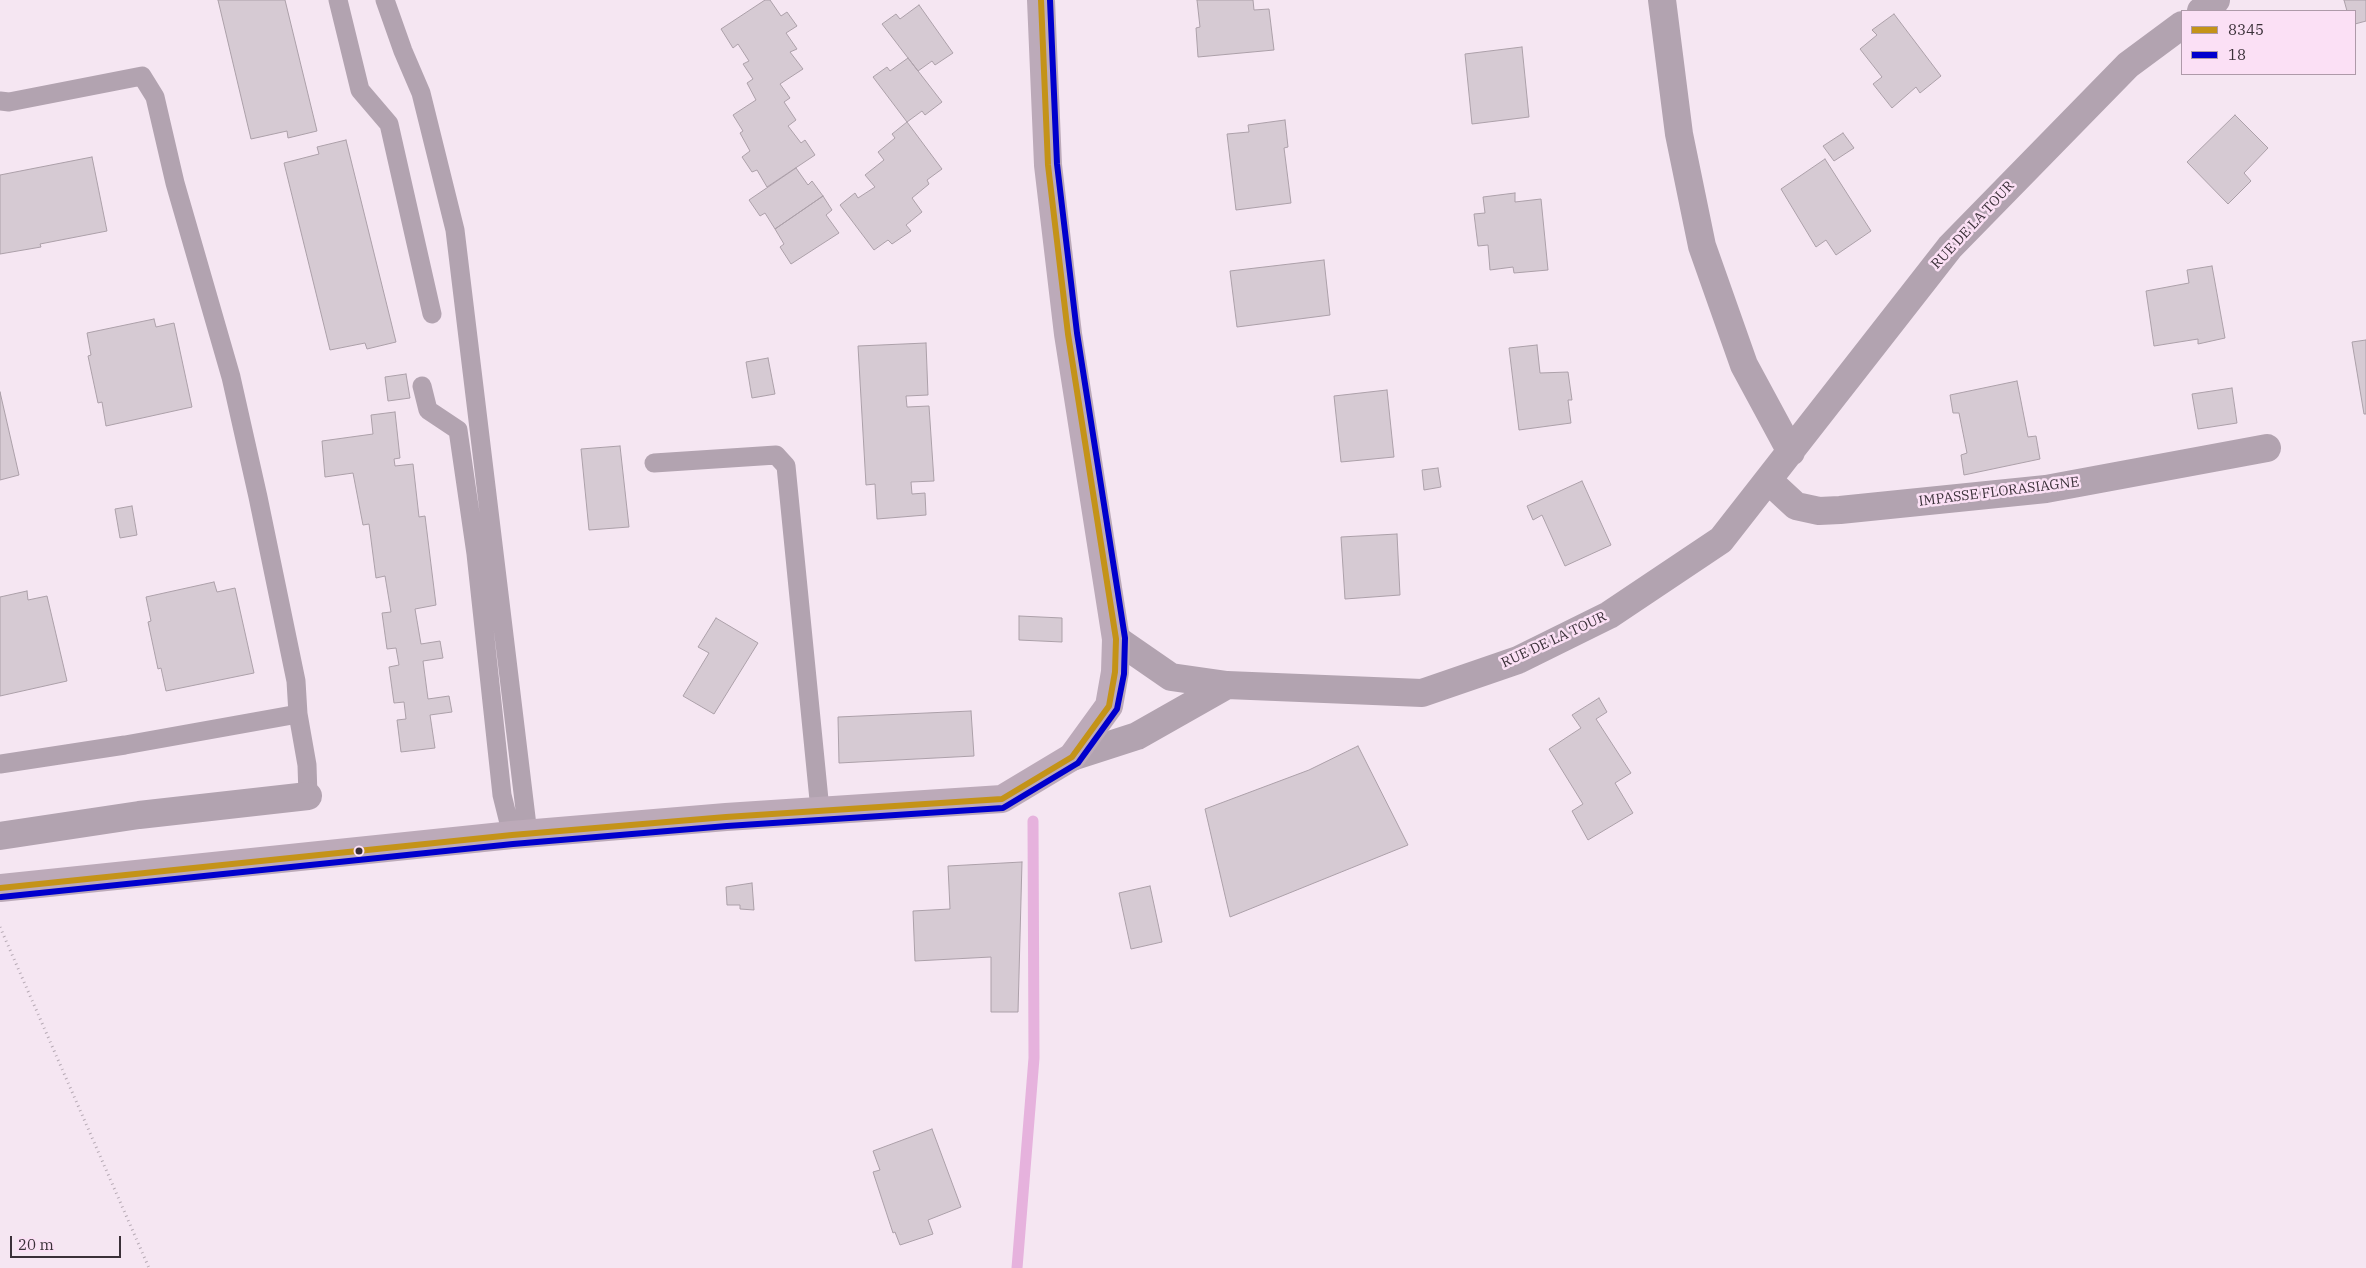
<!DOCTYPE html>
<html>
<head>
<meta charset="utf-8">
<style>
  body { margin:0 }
  #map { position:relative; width:2366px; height:1268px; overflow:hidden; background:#f5e6f2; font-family:"IBM Plex Serif",serif }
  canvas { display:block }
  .legend { position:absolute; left:2181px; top:10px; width:175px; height:65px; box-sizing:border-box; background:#fbe0f5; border:1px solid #ae9aa9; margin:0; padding:6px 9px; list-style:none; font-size:15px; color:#3a3038 }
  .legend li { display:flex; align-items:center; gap:10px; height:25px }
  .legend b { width:25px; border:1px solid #ae9aa9 }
  .scale { position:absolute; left:10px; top:1236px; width:111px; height:22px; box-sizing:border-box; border:2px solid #3a3038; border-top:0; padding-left:6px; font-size:15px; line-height:18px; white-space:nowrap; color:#3a3038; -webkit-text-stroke:4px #fbe0f5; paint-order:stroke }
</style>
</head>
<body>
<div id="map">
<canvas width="2366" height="1268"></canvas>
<ul class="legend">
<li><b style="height:6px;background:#c49318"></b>8345</li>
<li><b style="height:6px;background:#0000cd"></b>18</li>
</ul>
<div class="scale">20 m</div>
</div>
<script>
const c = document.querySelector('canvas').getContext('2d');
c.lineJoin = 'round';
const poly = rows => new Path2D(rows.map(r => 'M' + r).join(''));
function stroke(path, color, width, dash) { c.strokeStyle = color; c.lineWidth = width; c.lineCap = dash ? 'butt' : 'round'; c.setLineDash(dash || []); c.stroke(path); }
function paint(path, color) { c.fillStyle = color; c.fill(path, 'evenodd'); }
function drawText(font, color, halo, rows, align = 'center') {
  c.font = font + ' "IBM Plex Serif",serif'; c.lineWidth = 5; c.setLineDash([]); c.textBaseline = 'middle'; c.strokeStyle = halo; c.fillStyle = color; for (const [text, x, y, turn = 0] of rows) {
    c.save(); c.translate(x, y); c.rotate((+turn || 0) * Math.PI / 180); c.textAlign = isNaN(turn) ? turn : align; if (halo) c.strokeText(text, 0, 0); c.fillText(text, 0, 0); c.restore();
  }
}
stroke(poly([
  [1017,1268,1034,1058,1033,821]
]), '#e6b2dd', 11);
const building = poly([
  [218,0,285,0,317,131,288,138,287,131,251,139,218,0],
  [765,0,770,0,781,16,787,12,797,26,786,33,797,49,790,52,803,69,780,84,790,98,784,102,796,120,788,126,801,143,805,140,815,155,767,187,757,170,752,172,742,157,750,151,740,133,743,131,733,115,756,100,747,83,753,79,743,64,749,61,738,44,733,48,721,29,765,0],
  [1197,0,1253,0,1254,10,1269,9,1274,50,1198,57,1196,28,1200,27,1197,0],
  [2344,0,2366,0,2366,21,2355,24,2355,11,2347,11,2344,0],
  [919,5,953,53,935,65,932,61,918,71,882,24,896,14,900,19,919,5],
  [1894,14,1941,76,1920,93,1916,87,1892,108,1873,84,1882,77,1860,49,1877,35,1872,30,1894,14],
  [1522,47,1529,117,1472,124,1465,54,1522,47],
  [908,58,942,102,925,115,922,111,907,122,873,77,887,67,890,71,908,58],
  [2235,115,2268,148,2244,173,2251,181,2228,204,2187,162,2235,115],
  [1285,120,1288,147,1284,148,1291,203,1236,210,1227,134,1249,132,1248,125,1285,120],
  [907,122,942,169,927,180,929,184,912,198,922,212,906,225,911,231,892,244,888,240,874,250,840,205,855,193,858,198,875,187,865,175,884,160,878,152,895,138,892,134,907,122],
  [1843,133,1854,148,1834,161,1823,146,1843,133],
  [346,140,396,342,367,349,365,343,330,350,284,163,319,154,317,147,346,140],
  [92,157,107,231,40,244,41,247,0,254,0,175,92,157],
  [1825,159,1871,231,1836,255,1826,240,1816,247,1781,189,1825,159],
  [796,168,808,185,812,181,823,196,775,229,765,213,760,216,749,200,796,168],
  [1515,193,1515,202,1541,199,1548,270,1514,273,1513,267,1490,270,1488,245,1478,246,1474,214,1485,213,1483,197,1515,193],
  [823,196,832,210,826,215,839,233,791,264,780,247,784,244,775,229,823,196],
  [1324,260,1330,315,1237,327,1230,271,1324,260],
  [2212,266,2225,338,2198,344,2198,339,2154,346,2146,291,2189,283,2187,270,2212,266],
  [154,319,156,327,174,323,192,407,106,426,102,402,98,403,88,356,91,355,87,333,154,319],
  [2366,340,2366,414,2364,414,2352,342,2366,340],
  [926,343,928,395,906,396,907,407,929,406,934,481,911,482,912,494,925,493,926,515,877,519,875,484,866,485,858,346,926,343],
  [1537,345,1540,373,1568,372,1572,400,1568,400,1571,423,1519,430,1509,348,1537,345],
  [768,358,775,394,752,398,746,362,768,358],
  [406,374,410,398,388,401,385,377,406,374],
  [2017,381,2028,437,2036,436,2040,459,1964,475,1961,455,1967,453,1959,413,1953,413,1950,395,2017,381],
  [2232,388,2237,423,2198,429,2192,394,2232,388],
  [1387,390,1394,457,1341,462,1334,396,1387,390],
  [0,392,19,475,0,480,0,392],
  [395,412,400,458,394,459,395,466,413,464,419,517,425,516,436,605,415,609,421,644,440,641,443,658,423,661,428,699,449,696,452,712,430,715,435,748,401,752,397,720,406,719,404,702,394,703,389,667,399,665,396,648,387,649,382,613,391,612,385,576,376,578,369,524,363,525,353,473,325,477,322,441,373,434,371,415,395,412],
  [620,446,629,527,589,530,581,449,620,446],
  [1438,468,1441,487,1424,490,1422,470,1438,468],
  [1582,481,1611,545,1565,566,1542,515,1533,520,1527,506,1582,481],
  [132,506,137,535,120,538,115,509,132,506],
  [1397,534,1400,595,1345,599,1341,537,1397,534],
  [214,582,217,592,235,588,254,673,166,691,161,668,158,669,148,622,151,621,146,597,214,582],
  [27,591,28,600,47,596,67,681,0,696,0,597,27,591],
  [1019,616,1062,618,1062,642,1019,640,1019,616],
  [716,618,758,643,714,714,683,696,709,653,698,647,716,618],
  [1599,698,1607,712,1596,719,1631,773,1615,783,1633,813,1588,840,1572,811,1583,804,1549,749,1581,728,1572,715,1599,698],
  [971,711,974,756,839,763,838,717,971,711],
  [1358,746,1408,845,1230,917,1205,809,1309,770,1358,746],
  [1022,862,1018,1012,991,1012,991,957,915,961,913,911,950,909,948,866,1022,862],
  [752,883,754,910,740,909,740,905,727,905,726,887,752,883],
  [1150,886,1162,942,1131,949,1119,893,1150,886],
  [932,1129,961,1207,928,1220,933,1234,900,1245,895,1232,893,1233,873,1172,880,1170,873,1151,932,1129]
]);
paint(building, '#d6cad3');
stroke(building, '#aca0a9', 1);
stroke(poly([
  [0,927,149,1268]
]), '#b7aab5', 3, [1, 4]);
stroke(poly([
  [338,0,360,90,389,124,432,314],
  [385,0,403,51,421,93,455,230,528,834],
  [0,101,9,102,142,76,155,97,175,183,231,377,258,497,296,681,298,714,307,765,308,796],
  [422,386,428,410,458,430,476,554,502,795,512,835],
  [654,463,776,455,786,466,820,810],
  [0,764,125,745,298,714]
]), '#b2a3b0', 19);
stroke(poly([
  [1662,0,1679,134,1702,246,1744,365,1791,452],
  [2201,11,2216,0],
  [1769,481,1796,506,1819,511,1840,510,2046,489,2267,448],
  [1116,639,1171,677,1227,685,1422,693,1518,660,1609,615,1721,540,1950,247,2128,65,2182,25],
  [1072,757,1137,736,1227,685],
  [0,836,139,815,308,796]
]), '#b2a3b0', 28);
stroke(poly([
  [0,888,512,835,726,817,1002,799,1072,757,1109,706,1115,672,1116,639,1068,334,1048,165,1041,0]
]), '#bcaab9', 28);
stroke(poly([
  [0,888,512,835,726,817,1002,799,1072,757,1109,706,1115,672,1116,639,1068,334,1048,165,1041,0]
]), '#c49318', 6);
stroke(poly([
  [1,897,513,844,727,826,1003,808,1078,763,1117,709,1124,674,1125,638,1077,333,1057,164,1050,0]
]), '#0000cd', 6);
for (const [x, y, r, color] of [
  [359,851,4.5,"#3a3038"]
]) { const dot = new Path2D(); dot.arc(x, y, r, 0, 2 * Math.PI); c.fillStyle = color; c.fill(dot); stroke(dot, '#fbe0f5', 2); }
drawText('14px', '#3a3038', '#fbe0f5', [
  ["RUE DE LA TOUR",1973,225,-47],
  ["IMPASSE FLORASIAGNE",1999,492,-7],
  ["RUE DE LA TOUR",1554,640,-25]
]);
</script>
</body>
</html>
